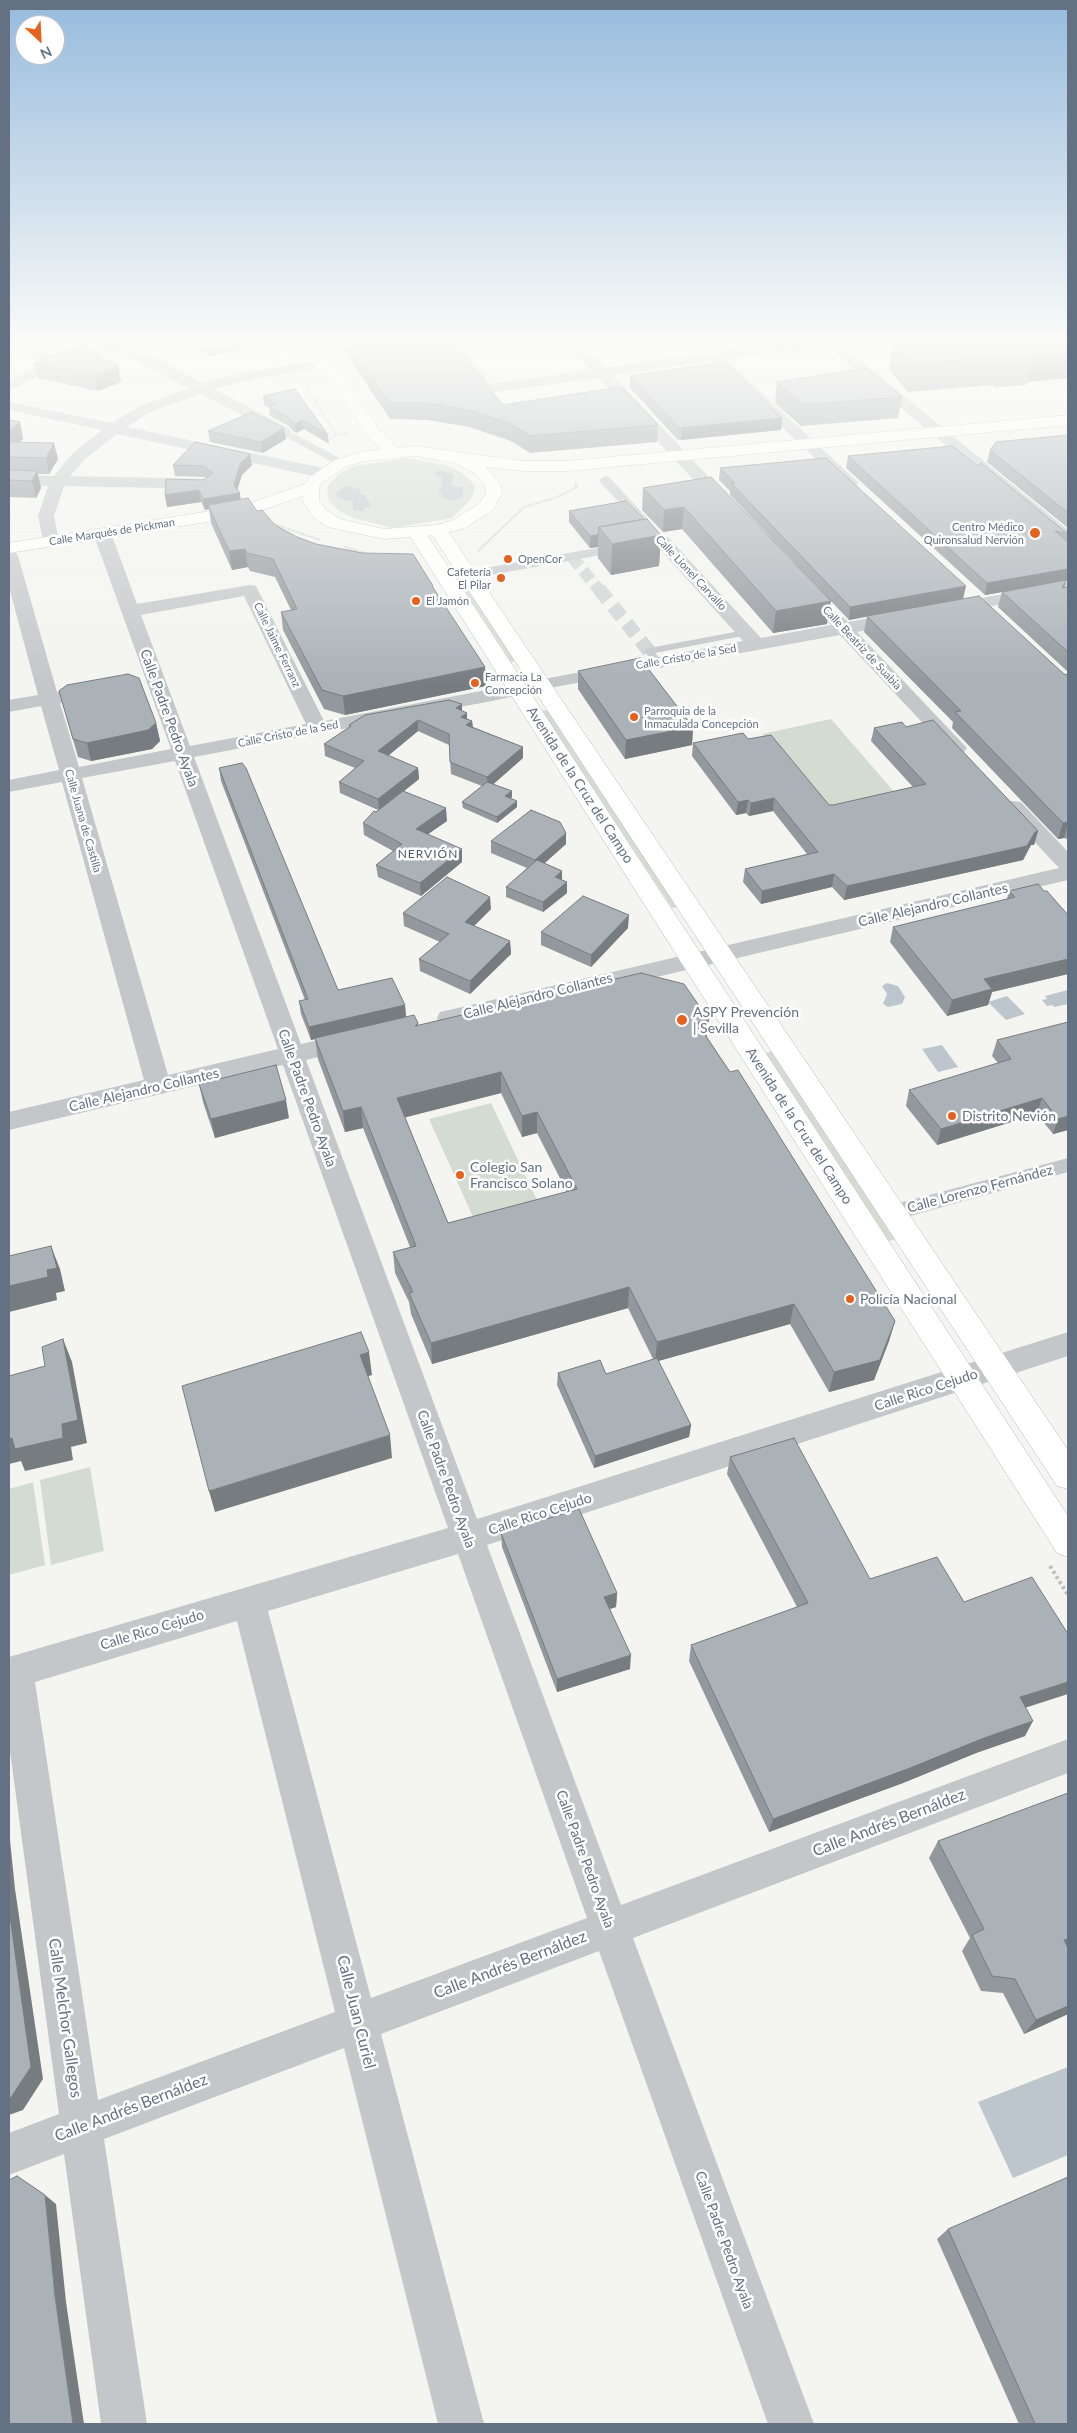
<!DOCTYPE html>
<html>
<head>
<meta charset="utf-8">
<style>
  body { margin:0 }
  #map { position:relative; width:1077px; height:2433px; overflow:hidden; background:#f4f5f0; font-family:Lato,sans-serif }
  canvas { display:block }
  .frame { position:absolute; inset:0; border:10px solid #637182; pointer-events:none }
  .north { position:absolute; left:15px; top:15px; width:50px; height:50px; box-sizing:border-box; background:#fff; border:1px solid #c1c6cd; border-radius:50%; rotate:155deg; font-size:14px; font-weight:700; line-height:20px; text-align:center; color:#637182 }
  .north::after { content:''; display:block; margin:auto; width:18px; height:22px; background:#e7611e; clip-path:polygon(50% 0,100% 100%,50% 72%,0 100%) }
</style>
</head>
<body>
<div id="map">
<canvas width="1077" height="2433"></canvas>
<div class="frame"></div>
<div class="north">N</div>
</div>
<script>
const c = document.querySelector('canvas').getContext('2d');
c.lineJoin = 'round';
function paint(path, color) { c.fillStyle = color; c.fill(path, 'evenodd'); }
const poly = rows => new Path2D(rows.map(r => 'M' + r).join(''));
function stroke(path, color, width, dash) { c.strokeStyle = color; c.lineWidth = width; c.lineCap = dash ? 'butt' : 'round'; c.setLineDash(dash || []); c.stroke(path); }
function drawText(font, color, halo, rows, align = 'center') {
  c.font = font + ' Lato,sans-serif'; c.lineWidth = 5; c.setLineDash([]); c.textBaseline = 'middle'; c.strokeStyle = halo; c.fillStyle = color; for (const [text, x, y, turn = 0] of rows) {
    c.save(); c.translate(x, y); c.rotate((+turn || 0) * Math.PI / 180); c.textAlign = isNaN(turn) ? turn : align; if (halo) c.strokeText(text, 0, 0); c.fillText(text, 0, 0); c.restore();
  }
}
paint(poly([
  [407,458,445,465,461,472,473,483,475,488,471,499,452,518,392,528,354,518,339,511,329,501,327,490,329,484,339,474,354,466],
  [457,571,516,661,511,662,452,572],
  [548,710,678,907,672,908,542,711],
  [831,719,897,795,823,810,762,734],
  [773,1051,896,1239,889,1241,766,1053],
  [491,1103,537,1200,473,1217,429,1119],
  [90,1467,104,1551,51,1565,40,1480],
  [33,1482,45,1565,9,1575,9,1489]
]), '#d4dcd1');
paint(poly([
  [439,470,451,473,454,475,451,485,463,488,463,496,455,501,445,499,438,490,442,486,442,478,434,474],
  [346,486,360,489,360,494,365,495,371,506,364,508,364,511,353,510,353,501,343,500,335,494],
  [887,983,898,986,905,997,902,1004,888,1007,883,1004,887,994,882,986],
  [1068,990,1068,1004,1054,1007,1052,1005,1047,1006,1042,1000,1047,999,1045,996],
  [1007,996,1025,1014,1006,1020,988,1002],
  [942,1045,958,1067,938,1072,922,1049],
  [1068,2067,1068,2155,1013,2178,978,2102]
]), '#bdc6cc');
stroke(poly([
  [572,557,600,591]
]), '#d0d4d4', 12, [12, 5.5]);
stroke(poly([
  [599,589,649,651]
]), '#d0d4d4', 14, [14, 8]);
const secondary = poly([
  [306,343,320,343,380,431,399,449,401,452,399,455,387,455,368,437,306,343],
  [438,525,444,526,447,530,1068,1450,1068,1489,1057,1486,429,530,432,526,438,525],
  [417,528,423,529,426,533,1068,1516,1068,1557,1057,1553,408,533,411,529,417,528]
]);
const primary = poly([
  [1068,415,1068,425,567,471,523,471,486,467,501,485,502,493,493,510,465,528,438,535,384,539,328,527,314,518,303,501,303,496,245,516,9,553,9,543,242,506,305,484,310,477,335,460,365,451,415,446,523,461,567,461,1068,415],
  [415,456,456,463,476,474,485,485,486,493,480,503,453,520,437,525,384,529,340,519,326,510,319,501,319,487,322,483,347,466,366,461,415,456]
]);
stroke(secondary, '#b6babe', 1);
stroke(primary, '#b4b8bc', 1);
stroke(poly([
  [281,343,287,353],
  [305,384,336,435],
  [331,439,336,435,348,433],
  [271,523,320,540],
  [345,547,368,554],
  [478,551,524,507,555,498,577,487,575,483]
]), '#bdbec0', 2, [1, 1]);
stroke(poly([
  [1050,1566,1068,1595]
]), '#bdbec0', 4, [3, 3]);
paint(poly([
  [745,630,750,633,748,635,655,653,663,662,658,665,655,664,644,651,649,648,745,630]
]), '#c4c7ca');
paint(poly([
  [283,428,345,461,347,463,345,465,337,465,279,433,279,429,283,428],
  [605,476,609,477,647,518,649,521,647,524,639,524,601,483,599,480,605,476],
  [625,543,629,544,631,547,629,550,485,576,479,572,485,568,625,543],
  [1068,1158,1068,1172,892,1221,885,1218,882,1213,885,1208,892,1205,1068,1158]
]), '#c4c7ca');
paint(poly([
  [10,343,28,343,59,358,105,343,127,343,203,383,242,373,309,362,314,363,316,366,314,369,244,381,214,389,288,428,291,431,288,434,278,434,201,394,150,412,127,427,323,468,331,473,323,478,117,434,85,459,70,476,204,479,212,484,204,489,64,486,54,516,59,541,56,545,50,546,44,545,38,516,48,486,9,485,9,475,54,476,73,453,102,430,9,410,9,402,112,423,140,406,189,388,115,349,50,370,9,391,9,381,45,362,10,343],
  [308,343,340,343,333,347,314,349,309,348,308,343],
  [442,343,457,343,491,384,591,370,567,343,582,343,605,368,703,354,692,343,707,343,717,352,780,343,817,343,810,347,725,359,859,483,851,488,845,486,711,361,613,375,735,505,733,509,727,510,721,509,598,378,487,393,482,392,442,343],
  [823,343,839,343,1068,530,1068,543,1062,542,823,343],
  [102,528,108,529,111,533,137,604,250,585,256,586,324,721,743,641,656,545,653,541,656,537,662,536,668,537,761,638,831,625,825,618,828,614,834,612,840,614,848,622,901,612,907,614,910,618,907,622,857,632,967,748,964,752,957,754,950,752,840,635,560,686,492,701,194,757,301,1044,354,1032,363,1034,366,1040,363,1046,306,1060,477,1519,1068,1332,1068,1356,487,1545,621,1905,1068,1739,1068,1773,633,1938,814,2424,768,2424,599,1951,381,2034,484,2424,438,2424,344,2048,104,2139,147,2424,101,2424,64,2154,9,2175,9,2133,59,2114,9,1744,9,1657,448,1528,283,1065,9,1130,9,1112,144,1080,62,782,9,792,9,780,59,770,41,706,9,712,9,700,38,695,9,587,9,551,15,552,18,556,57,692,68,690,75,692,78,696,75,700,60,703,79,767,171,749,93,533,96,529,102,528],
  [244,596,306,724,190,746,141,615,244,596],
  [175,761,278,1049,168,1075,82,778,175,761],
  [458,1554,587,1918,371,1998,268,1611,458,1554],
  [237,1621,335,2012,98,2100,35,1682,237,1621],
  [1068,582,1068,592,949,614,943,613,940,609,943,605,949,604,1068,582],
  [1013,801,1021,802,1068,852,1068,880,449,1026,440,1024,437,1018,440,1012,449,1010,1059,868,1002,807,1005,802,1013,801]
]), '#c4c7ca');
paint(secondary, '#fff');
paint(primary, '#fff');
paint(poly([
  [185,343,238,343,239,350,210,356],
  [340,343,452,343,503,405,658,425,657,442,530,453,511,441,469,427,428,420,390,419,341,346],
  [893,343,1068,343,1027,382,1026,385,995,387,993,385,908,392,889,370],
  [34,363,118,366,121,382,98,391,38,378],
  [630,376,782,418,781,430,678,440,630,388],
  [777,382,902,397,898,418,801,426,775,403],
  [263,396,328,435,329,444,304,429,296,433,293,431,289,426,270,416,269,408,264,405],
  [9,420,20,422,23,439,19,442,58,459,49,474,38,474,41,488,36,498,9,497],
  [284,428,286,439,263,453,210,442,208,431],
  [1068,435,1068,528,987,462,990,450],
  [848,456,1068,532,1068,581,1066,581,1064,587,1068,587,1068,672,998,607,1002,592,985,595,846,468],
  [173,465,252,465,242,475,237,490,241,500,257,511,275,525,297,537,434,590,485,667,486,686,345,715,324,709,283,630,281,612,291,610,275,577,250,571,248,567,232,570,211,523,209,509,205,510,201,502,167,507,165,495,206,478,205,477,175,476],
  [720,468,963,599,1064,674,1068,675,1068,839,1064,838,1058,839,952,728,953,722,864,632,867,616,849,620,730,495,730,491,719,480],
  [711,477,827,624,773,633,682,529,663,532,642,510,643,488],
  [569,511,644,519,661,535,659,566,611,575,598,558,598,547,590,548,569,522],
  [578,671,693,727,692,745,625,759,578,689],
  [59,691,156,723,160,741,152,749,91,761,78,757],
  [462,704,462,711,467,719,472,721,473,727,523,747,523,758,493,784,512,791,512,797,510,798,517,807,497,823,463,808,462,802,482,786,451,774,449,745,418,731,388,756,418,768,419,779,404,791,447,821,427,834,462,862,421,896,378,877,376,865,393,851,364,835,363,823,378,810,340,793,339,782,355,768,325,756,324,744,350,727,349,725],
  [906,727,1038,831,1034,845,1031,845,1023,860,844,900,832,887,761,904,743,882,745,869,807,854,773,811,749,816,746,813,736,815,692,756,693,743,748,739,829,805,833,805,913,787,871,741,874,728],
  [219,768,338,990,405,1005,406,1017,418,1023,418,1025,707,1037,895,1321,889,1341,874,1380,829,1392,790,1324,658,1361,691,1425,689,1437,594,1468,557,1385,558,1373,606,1374,653,1359,628,1308,432,1364,411,1314,409,1302,395,1273,393,1252,410,1247,363,1128,345,1132,318,1059,315,1039,311,1040,301,1014,299,1001,305,1000,221,781],
  [501,1093,522,1137,537,1133,567,1192,448,1223,405,1117],
  [491,841,566,844,544,863,562,871,562,880,567,882,567,893,543,912,506,897,506,887,527,868,491,853],
  [1009,891,1044,891,1068,915,1068,974,992,992,988,1005,947,1016,890,942,893,927,1007,899],
  [491,909,474,926,510,941,511,954,470,994,420,971,419,959,440,942,404,926,403,913],
  [628,928,591,967,541,945,541,932],
  [997,1040,1068,1130,1053,1134,1037,1114,937,1145,906,1106,909,1090,998,1063,992,1056],
  [199,1084,289,1118,215,1138,203,1102],
  [730,1457,870,1579,1026,1708,1025,1736,976,1753,903,1783,769,1832,689,1661,691,1645,797,1607,727,1474],
  [501,1533,617,1593,616,1607,610,1609,630,1669,557,1692,502,1547],
  [1068,1793,1068,2014,1024,2034,1003,1993,981,1991,962,1951,970,1938,929,1858,938,1841],
  [948,2229,1068,2424,1019,2424,937,2239]
]), '#92989d');
paint(poly([
  [208,343,238,343,239,350,210,356],
  [1068,351,1068,378,1027,382,1032,357,1030,355],
  [118,366,121,382,98,391,95,375],
  [782,418,781,430,681,440,682,428],
  [302,420,304,429,296,433,295,424],
  [20,422,23,439,9,451,9,431],
  [284,428,286,439,263,453,261,442],
  [54,443,58,459,49,474,46,458],
  [250,454,252,465,242,475,236,493,240,493,241,504,208,505,209,509,205,510,203,499,234,485,240,464],
  [37,471,41,488,36,498,32,481],
  [199,490,201,502,167,507,165,495],
  [684,507,682,529,663,532,664,510],
  [598,535,598,547,590,548,590,536],
  [661,535,659,566,611,575,612,544],
  [245,549,248,567,232,570,229,551],
  [1068,569,1068,581,1066,581,1062,595,1062,588,1065,581,985,595,987,583],
  [966,586,963,599,849,620,850,607],
  [831,601,827,624,773,633,776,611],
  [485,667,486,686,345,715,343,696],
  [462,704,462,715,456,708],
  [467,713,467,724,472,721,473,732,466,736,461,717],
  [418,720,418,731,379,763,378,751],
  [156,723,160,741,152,749,91,761,87,743],
  [693,727,692,745,625,759,626,740],
  [523,747,523,758,488,789,487,777],
  [418,768,419,779,379,811,378,799],
  [512,791,512,797,505,802,505,796],
  [774,798,773,811,749,816,751,803],
  [748,800,746,813,736,815,738,802],
  [517,801,517,807,497,823,497,817],
  [446,808,447,821,417,842,416,829],
  [1068,822,1064,838,1058,839,1063,823],
  [1038,831,1034,845,1031,845,1023,860,844,900,847,886],
  [566,833,566,844,535,872,535,860],
  [462,849,462,862,421,896,420,883],
  [562,871,562,882,555,877],
  [834,874,832,887,761,904,762,891],
  [567,882,567,893,543,912,543,902],
  [490,897,491,909,466,934,465,922],
  [629,915,628,928,591,967,591,955],
  [510,941,511,954,470,994,470,981],
  [1068,959,1068,974,992,992,988,1005,947,1016,952,1000,984,979],
  [405,1005,406,1018,311,1040,309,1027],
  [709,1020,706,1042,697,1023],
  [501,1072,501,1093,399,1119,397,1098],
  [1042,1098,1037,1114,937,1145,941,1129],
  [286,1100,289,1118,215,1138,211,1119],
  [361,1107,363,1128,345,1132,343,1111],
  [537,1112,537,1133,522,1137,522,1116],
  [1068,1116,1068,1130,1053,1134,1058,1119],
  [51,1246,60,1269,65,1291,56,1293,57,1300,9,1312,9,1286,47,1270],
  [629,1287,628,1308,432,1364,431,1343],
  [794,1304,790,1324,655,1362,657,1342],
  [895,1321,889,1341,874,1380,829,1392,834,1372],
  [63,1339,72,1362,87,1443,71,1447,73,1460,25,1471,21,1461,9,1464,9,1439,62,1424],
  [369,1352,372,1375,363,1378,360,1355],
  [691,1425,689,1437,594,1468,595,1456],
  [390,1435,392,1458,215,1512,209,1491],
  [617,1593,616,1607,603,1611,604,1597],
  [631,1655,630,1669,557,1692,557,1679],
  [1068,1682,1068,1694,1012,1712,1020,1697],
  [1033,1721,1025,1736,976,1753,903,1783,769,1832,773,1819,984,1738],
  [9,1830,15,1889,43,2079,23,2110,9,2115],
  [1068,1939,1068,1949,1064,1940],
  [1068,2006,1068,2014,1024,2034,1036,2020],
  [45,2195,56,2204,66,2302,84,2424,73,2424,55,2296]
]), '#777c80');
const building = poly([
  [348,343,452,343,503,405,621,387,658,425,530,436,511,424,469,410,427,403,389,403,348,343],
  [894,343,1068,343,1068,351,1030,355,1032,357,1001,360,998,357,913,364,894,343],
  [81,345,118,366,95,375,34,363,81,345],
  [724,362,782,418,679,428,630,376,724,362],
  [866,368,902,397,803,405,777,382,866,368],
  [295,389,328,435,302,420,295,424,292,422,288,417,269,407,276,404,263,396,295,389],
  [252,412,284,428,261,442,208,431,252,412],
  [9,420,20,422,9,431,9,420],
  [1068,435,1068,513,990,450,996,442,1068,435],
  [9,442,54,443,46,458,9,457,9,442],
  [195,442,250,454,240,464,234,485,240,493,203,499,199,490,165,495,166,479,203,480,213,473,203,466,173,465,195,442],
  [952,446,978,466,981,463,1064,531,1068,532,1068,534,1055,531,1068,542,1068,569,987,583,848,456,952,446],
  [826,458,966,586,850,607,731,483,735,483,720,468,826,458],
  [9,470,37,471,32,481,9,480,9,470],
  [711,477,831,601,776,611,684,507,664,510,643,488,711,477],
  [248,498,257,511,262,510,275,525,297,537,316,544,362,553,413,554,433,586,432,586,485,667,343,696,322,690,281,612,297,609,273,559,247,553,245,549,229,551,208,505,248,498],
  [626,501,644,519,599,527,598,535,590,536,569,511,626,501],
  [647,519,661,535,612,544,599,527,647,519],
  [1066,580,1062,588,1068,587,1068,652,1002,592,1066,580],
  [979,596,1064,674,1068,675,1068,822,1063,823,955,712,961,711,867,616,979,596],
  [640,658,693,727,626,740,578,671,640,658],
  [128,674,139,678,156,723,148,730,87,743,73,739,59,691,67,685,128,674],
  [449,700,462,704,456,708,467,713,461,717,472,721,466,725,523,747,487,777,450,762,449,734,418,720,378,751,418,768,378,799,339,782,364,761,324,744,351,726,349,725,365,715,449,700],
  [933,720,1038,831,1035,832,1027,846,847,886,834,874,762,891,745,869,818,852,774,798,751,803,748,800,738,802,693,743,743,733,748,739,771,735,829,805,833,805,926,784,874,728,902,722,906,727,933,720],
  [242,763,246,768,338,990,392,978,405,1005,309,1027,299,1001,308,999,219,768,242,763],
  [487,782,512,791,505,796,517,801,497,817,462,802,487,782],
  [403,791,446,808,416,829,462,849,420,883,376,865,402,844,363,823,374,811,376,812,403,791],
  [531,810,560,822,566,833,535,860,491,841,531,810],
  [537,860,562,871,555,877,567,882,543,902,506,887,537,860],
  [447,877,490,897,465,922,510,941,470,981,419,959,449,934,403,913,447,877],
  [1038,884,1044,891,1047,891,1068,915,1068,959,984,979,992,989,952,1000,893,927,1015,897,1009,891,1038,884],
  [583,896,629,915,591,955,541,932,583,896],
  [641,973,684,984,709,1020,697,1023,730,1072,738,1070,895,1321,880,1360,834,1372,794,1304,657,1342,629,1287,431,1343,409,1293,413,1292,393,1252,416,1246,361,1107,343,1111,315,1038,414,1015,418,1023,415,1026,641,973],
  [501,1072,522,1116,537,1112,577,1189,448,1223,397,1098,501,1072],
  [1068,1022,1068,1116,1058,1119,1042,1098,941,1129,909,1090,1011,1059,997,1040,1068,1022],
  [276,1065,286,1100,211,1119,199,1084,276,1065],
  [51,1246,57,1268,47,1270,48,1277,9,1286,9,1256,51,1246],
  [361,1332,369,1352,360,1355,390,1435,209,1491,182,1386,361,1332],
  [63,1339,78,1420,62,1424,63,1438,15,1449,12,1438,9,1439,9,1376,45,1366,42,1347,63,1339],
  [657,1358,691,1425,595,1456,558,1373,600,1360,606,1374,657,1358],
  [794,1438,870,1579,937,1557,964,1602,1032,1577,1068,1634,1068,1682,1020,1697,1033,1721,984,1738,910,1768,773,1819,691,1645,808,1603,730,1457,794,1438],
  [579,1509,617,1593,604,1597,631,1655,557,1679,501,1533,579,1509],
  [1068,1793,1068,1939,1064,1940,1068,1948,1068,2006,1036,2020,1015,1979,992,1976,972,1935,984,1929,938,1841,1068,1793],
  [9,1909,31,2067,10,2099,9,2099,9,1909],
  [17,2176,45,2195,55,2296,73,2424,9,2424,9,2180,17,2176],
  [1068,2177,1068,2424,1035,2424,948,2229,1068,2177]
]);
paint(building, '#aab1b7');
stroke(building, '#777c80', 1);
const sky = c.createLinearGradient(0, 0, 0, 684);
sky.addColorStop(0, '#97bbdd');
sky.addColorStop(0.5, '#fafaf8');
sky.addColorStop(1, '#fafaf800');
c.fillStyle = sky;
c.fillRect(0, 0, 1077, 684);
for (const [x, y, r, color] of [
  [1035,533,6,"#e7611e"],
  [508,559,5,"#e7611e"],
  [501,578,5,"#e7611e"],
  [416,601,5,"#e7611e"],
  [475,683,5,"#e7611e"],
  [634,717,5,"#e7611e"],
  [682,1020,6,"#e7611e"],
  [952,1116,5,"#e7611e"],
  [460,1175,5,"#e7611e"],
  [850,1299,5,"#e7611e"]
]) { const dot = new Path2D(); dot.arc(x, y, r, 0, 2 * Math.PI); c.fillStyle = color; c.fill(dot); stroke(dot, '#fff', 2); }
drawText('11px', '#637182', '#fff', [
  ["Centro Médico",1024,527,"right"],
  ["Quironsalud Nervión",1024,540,"right"],
  ["OpenCor",518,559],
  ["Cafetería",491,572,"right"],
  ["El Pilar",491,585,"right"],
  ["El Jamón",426,601],
  ["Farmacia La",485,677],
  ["Concepción",485,690],
  ["Parroquia de la",644,711],
  ["Inmaculada Concepción",644,724]
], 'left');
drawText('11px', '#637182', '#fff', [
  ["Calle Marqués de Pickman",112,532,-9],
  ["Calle Lionel Carvallo",691,573,47],
  ["Calle Jaime Ferranz",277,645,64],
  ["Calle Beatriz de Suabia",862,648,47],
  ["Calle Cristo de la Sed",686,657,-10],
  ["Calle Cristo de la Sed",288,734,-11],
  ["Calle Juana de Castilla",83,821,74]
]);
c.letterSpacing = '1px';
drawText('12px', '#515b67', '#fff', [
  ["NERVIÓN",428,854]
]);
c.letterSpacing = '0px';
drawText('14px', '#637182', '#fff', [
  ["Calle Padre Pedro Ayala",169,718,70],
  ["Avenida de la Cruz del Campo",580,785,57],
  ["Calle Alejandro Collantes",933,905,-13],
  ["Calle Alejandro Collantes",538,996,-14],
  ["Calle Alejandro Collantes",144,1090,-13],
  ["Calle Padre Pedro Ayala",307,1098,70],
  ["Avenida de la Cruz del Campo",799,1126,57],
  ["Calle Lorenzo Fernández",980,1189,-15],
  ["Calle Rico Cejudo",926,1390,-18],
  ["Calle Padre Pedro Ayala",446,1479,70],
  ["Calle Rico Cejudo",540,1514,-18],
  ["Calle Rico Cejudo",152,1630,-17],
  ["Calle Padre Pedro Ayala",585,1859,70],
  ["Calle Padre Pedro Ayala",724,2240,70]
]);
drawText('14px', '#637182', '#fff', [
  ["ASPY Prevención",693,1012],
  ["| Sevilla",693,1028],
  ["Distrito Nevión",962,1116],
  ["Colegio San",470,1167],
  ["Francisco Solano",470,1183],
  ["Policía Nacional",860,1299]
], 'left');
drawText('16px', '#637182', '#fff', [
  ["Calle Andrés Bernáldez",889,1823,-21],
  ["Calle Andrés Bernáldez",510,1965,-21],
  ["Calle Juan Curiel",356,2012,76],
  ["Calle Melchor Gallegos",65,2018,82],
  ["Calle Andrés Bernáldez",131,2108,-21]
]);
</script>
</body>
</html>
